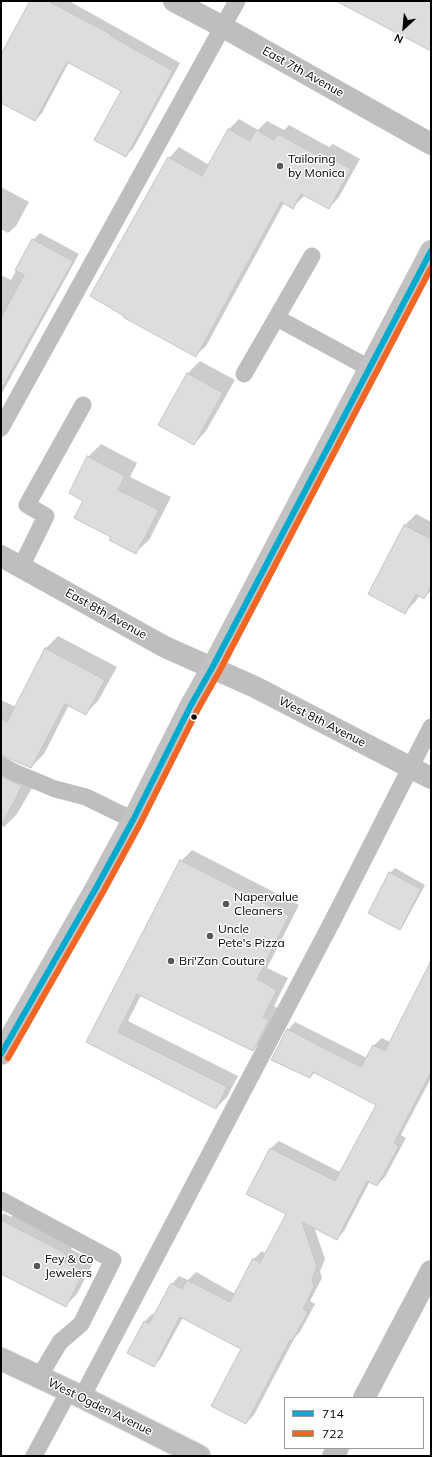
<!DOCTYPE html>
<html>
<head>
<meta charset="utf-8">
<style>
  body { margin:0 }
  #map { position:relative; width:432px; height:1457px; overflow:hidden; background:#fff; font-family:Mulish,sans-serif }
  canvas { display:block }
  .frame { position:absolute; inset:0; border:2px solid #000; pointer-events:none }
  .legend { position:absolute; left:284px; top:1397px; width:140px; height:52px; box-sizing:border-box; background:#fff; border:1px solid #999; margin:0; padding:5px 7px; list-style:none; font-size:12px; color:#000 }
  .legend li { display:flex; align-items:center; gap:8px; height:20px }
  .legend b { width:20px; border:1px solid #999 }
  .north { position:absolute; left:384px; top:8px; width:40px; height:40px; -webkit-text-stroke:3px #fff; paint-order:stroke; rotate:206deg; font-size:11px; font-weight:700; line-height:16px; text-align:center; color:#000 }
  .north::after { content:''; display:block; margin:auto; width:14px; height:18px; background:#000; clip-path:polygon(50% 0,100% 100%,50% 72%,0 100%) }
</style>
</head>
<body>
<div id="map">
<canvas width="432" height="1457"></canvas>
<div class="frame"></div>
<ul class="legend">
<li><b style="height:5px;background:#00a9ce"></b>714</li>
<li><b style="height:5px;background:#f26522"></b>722</li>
</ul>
<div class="north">N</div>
</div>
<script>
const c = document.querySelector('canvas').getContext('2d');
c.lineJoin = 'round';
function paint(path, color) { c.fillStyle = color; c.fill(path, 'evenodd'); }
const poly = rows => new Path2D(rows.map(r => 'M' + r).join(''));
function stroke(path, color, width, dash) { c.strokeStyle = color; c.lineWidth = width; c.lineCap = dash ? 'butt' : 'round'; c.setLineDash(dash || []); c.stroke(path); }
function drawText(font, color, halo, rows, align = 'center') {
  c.font = font + ' Mulish,sans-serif'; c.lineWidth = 3; c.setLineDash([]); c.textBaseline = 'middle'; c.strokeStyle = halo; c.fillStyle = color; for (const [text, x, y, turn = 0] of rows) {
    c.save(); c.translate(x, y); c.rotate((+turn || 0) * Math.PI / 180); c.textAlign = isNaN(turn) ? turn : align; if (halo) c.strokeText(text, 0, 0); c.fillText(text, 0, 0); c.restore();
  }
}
paint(poly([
  [31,1,69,1,180,63,133,149,125,156,123,91,69,62,42,113,35,120,1,102,1,54],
  [239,119,258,130,267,121,284,130,289,125,329,147,333,144,360,159,339,197,329,208,305,195,293,207,284,203,206,346,195,356,169,158,179,147,209,165,228,130],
  [1,187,29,202,16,226,8,233,1,229],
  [40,233,79,254,1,395,1,275,11,280,33,240],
  [200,361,235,380,206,431,194,444,188,373],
  [101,444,137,463,130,477,171,497,149,540,136,552,112,537,85,500,88,457],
  [416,514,431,522,431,591,424,597,420,595,416,601,405,612,404,526],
  [58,636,117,667,98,701,85,714,69,705,44,754,31,767,3,755,2,756,22,768,36,781,17,814,4,827,1,825,1,700,16,707,45,649],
  [192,850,299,905,267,968,288,978,274,1006,279,1009,264,1038,253,1050,141,995,128,1021,238,1076,227,1097,216,1108,88,1041,181,861],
  [395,868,425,885,404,924,399,929,390,873],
  [431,964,431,1078,401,1135,406,1138,385,1177,377,1185,370,1181,344,1231,337,1239,314,1227,325,1259,320,1271,322,1278,310,1301,315,1304,300,1332,295,1337,254,1415,246,1423,242,1349,183,1317,161,1358,154,1366,144,1322,152,1314,154,1315,172,1284,179,1276,188,1280,196,1272,235,1294,254,1259,262,1251,266,1254,287,1214,248,1194,271,1148,279,1141,340,1172,377,1104,315,1072,310,1077,288,1030,295,1022,367,1058,374,1045,382,1038,390,1042],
  [17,1211,75,1242,71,1249,94,1261,77,1294,66,1305,1,1273,1,1216,4,1213,11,1217]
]), '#0003');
const building = poly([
  [30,1,48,1,112,35,111,36,173,71,126,157,94,140,121,91,67,62,35,121,1,103,1,54,30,1],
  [336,1,431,1,431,51,336,1],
  [228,129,250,141,256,130,274,140,278,134,320,157,322,153,351,169,329,209,301,194,293,209,281,202,196,357,123,317,124,316,90,296,168,157,202,176,228,129],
  [32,239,73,261,1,390,1,318,24,275,15,270,32,239],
  [187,373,223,393,194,445,158,425,187,373],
  [87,456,125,476,118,490,159,510,136,554,109,540,111,537,74,518,83,501,69,493,87,456],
  [404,525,431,539,431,586,424,599,416,594,405,614,368,594,404,525],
  [45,648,105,680,86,715,65,704,31,768,1,755,1,719,7,722,45,648],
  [1,776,22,786,1,826,1,776],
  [180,860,289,916,257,979,277,990,263,1017,269,1020,253,1051,137,994,118,1032,227,1087,216,1109,86,1042,180,860],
  [389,872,421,889,400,930,368,913,389,872],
  [431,961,431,1072,394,1143,399,1146,377,1186,367,1181,337,1240,302,1222,317,1267,312,1279,314,1287,303,1309,308,1312,292,1341,290,1340,246,1424,211,1406,241,1349,180,1317,154,1367,127,1353,144,1321,149,1324,171,1283,182,1289,187,1280,230,1302,253,1258,260,1263,286,1214,246,1194,270,1148,335,1181,376,1105,313,1072,310,1078,271,1060,287,1029,361,1067,373,1045,385,1051,431,961],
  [1,1220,65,1253,61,1260,84,1272,66,1307,1,1274,1,1220]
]);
paint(building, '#ddd');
stroke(building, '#c5c5c5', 1);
const primary = poly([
  [1,1359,82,1397,199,1456]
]);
stroke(primary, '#dbdbdb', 24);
stroke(poly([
  [277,318,369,368],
  [244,374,312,256],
  [1,428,237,1],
  [21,567,46,516,27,505,83,405],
  [1,765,14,772,55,789,86,797,133,820],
  [1,1200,113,1260,81,1324,60,1342,39,1377],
  [82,1397,333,920,431,727],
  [34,1456,69,1391]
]), '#bebebe', 17);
stroke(poly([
  [174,1,223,27,431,144],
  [1,556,165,647,255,687,431,778],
  [364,1398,431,1271],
  [333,1456,338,1448]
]), '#bebebe', 22);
stroke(poly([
  [1,1054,96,888,133,820,191,705,212,668,431,251]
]), '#c2c2c2', 22);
stroke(primary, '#bdbdbd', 22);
stroke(poly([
  [1,1054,96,888,133,820,191,705,212,668,431,251]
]), '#00a9ce', 6);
stroke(poly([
  [8,1058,103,892,140,824,198,709,219,672,431,268]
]), '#f26522', 6);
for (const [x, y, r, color] of [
  [280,166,4,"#595959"],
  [194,717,3.5,"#000"],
  [226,904,4,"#595959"],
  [210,936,4,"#595959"],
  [171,961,4,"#595959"],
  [37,1266,4,"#595959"]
]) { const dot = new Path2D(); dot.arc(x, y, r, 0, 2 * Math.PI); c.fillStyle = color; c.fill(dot); stroke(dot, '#fff', 1.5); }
drawText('12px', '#000', '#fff', [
  ["East 7th Avenue",303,72,29],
  ["East 8th Avenue",106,614,29],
  ["West 8th Avenue",322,722,27],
  ["West Ogden Avenue",100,1407,26]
]);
drawText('12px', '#000', '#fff', [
  ["Tailoring",288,159],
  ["by Monica",288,173],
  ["Napervalue",234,897],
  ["Cleaners",234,911],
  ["Uncle",218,929],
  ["Pete's Pizza",218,943],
  ["Bri'Zan Couture",179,961],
  ["Fey & Co",45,1259],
  ["Jewelers",45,1273]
], 'left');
</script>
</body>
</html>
